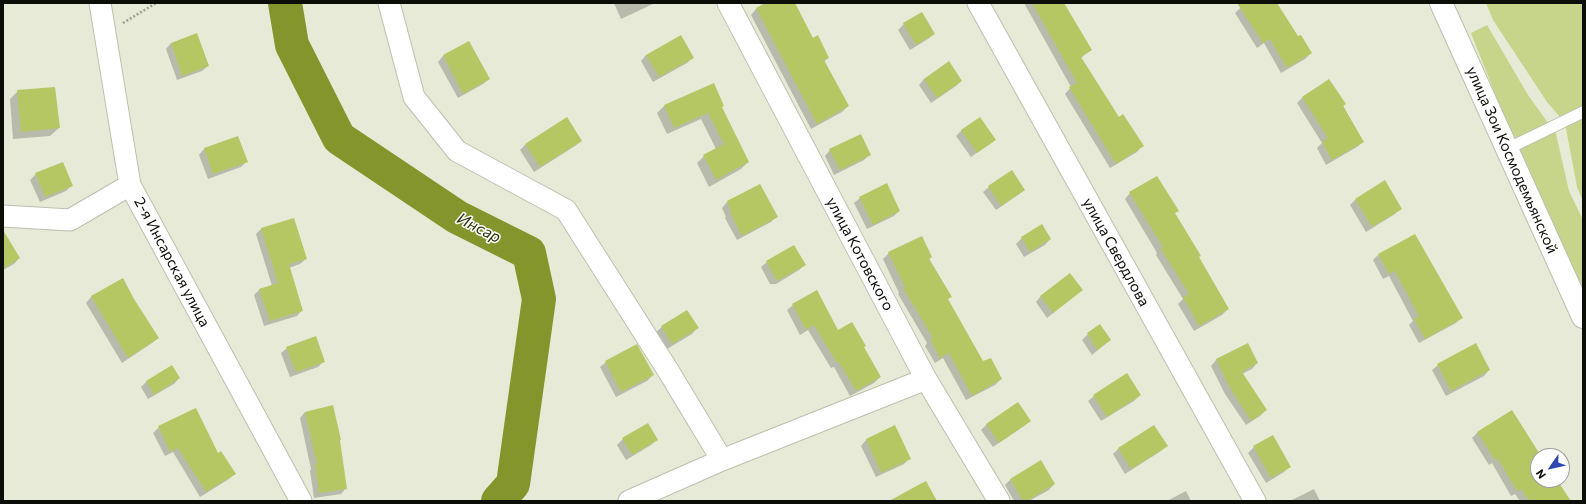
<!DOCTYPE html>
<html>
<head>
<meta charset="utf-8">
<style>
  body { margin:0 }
  #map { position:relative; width:1586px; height:504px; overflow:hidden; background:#e6ead7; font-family:Commissioner,sans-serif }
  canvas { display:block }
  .frame { position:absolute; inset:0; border:4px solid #0b0d07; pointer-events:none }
  .north { position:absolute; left:1530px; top:448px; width:40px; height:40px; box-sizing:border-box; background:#fff; border:1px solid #9d9e9c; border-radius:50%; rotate:236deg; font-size:11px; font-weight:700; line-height:16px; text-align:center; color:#0b0d07 }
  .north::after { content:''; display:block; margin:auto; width:14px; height:18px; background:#2d47b7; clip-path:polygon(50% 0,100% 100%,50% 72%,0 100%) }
</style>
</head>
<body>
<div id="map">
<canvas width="1586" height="504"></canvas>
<div class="frame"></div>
<div class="north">N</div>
</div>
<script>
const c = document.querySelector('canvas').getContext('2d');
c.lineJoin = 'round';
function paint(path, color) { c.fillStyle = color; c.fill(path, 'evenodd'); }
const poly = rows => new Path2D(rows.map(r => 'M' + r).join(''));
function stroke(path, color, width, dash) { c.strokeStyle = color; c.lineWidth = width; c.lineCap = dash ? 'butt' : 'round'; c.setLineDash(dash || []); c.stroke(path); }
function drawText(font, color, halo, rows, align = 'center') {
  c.font = font + ' Commissioner,sans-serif'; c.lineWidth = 3; c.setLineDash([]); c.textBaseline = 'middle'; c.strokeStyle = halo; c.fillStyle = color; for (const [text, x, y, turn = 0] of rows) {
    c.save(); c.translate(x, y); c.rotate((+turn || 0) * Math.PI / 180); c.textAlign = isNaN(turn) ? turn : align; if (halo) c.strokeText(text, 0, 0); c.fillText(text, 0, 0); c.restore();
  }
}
paint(poly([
  [1486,3,1583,3,1583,201,1577,187,1565,123,1547,102,1493,20],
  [1487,25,1528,95,1556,134,1569,191,1583,220,1583,295,1520,157,1471,33]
]), '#c6d58a');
paint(poly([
  [614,3,655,3,621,19],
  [768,3,794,3,813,39,828,58,824,62,848,106,842,112,811,129,751,15,756,9],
  [1024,3,1065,3,1064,4,1090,50,1081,58,1118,118,1142,146,1137,152,1110,168,1065,94,1071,87],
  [1246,3,1276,3,1298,38,1311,53,1305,59,1281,73,1264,43,1257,48,1235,13],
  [904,24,933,34,928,39,910,50,898,30],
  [469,42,489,79,483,84,458,98,438,62,443,56],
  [171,43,208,66,202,71,177,80,166,49],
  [646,55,693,57,687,63,653,82,641,61],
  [949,63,961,81,956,86,931,103,919,85,924,79],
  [1329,80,1363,142,1357,147,1326,165,1317,148,1322,143,1297,103,1302,98],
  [713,84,721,107,748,162,741,169,709,187,697,163,704,156,716,149,701,119,667,134,657,113,664,106],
  [18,91,59,128,50,136,13,139,10,99],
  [567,118,581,141,575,146,534,172,520,150,525,145],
  [962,130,994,140,971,157,956,136],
  [204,149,246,162,241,167,208,179,199,155],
  [830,150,870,154,864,160,834,175,825,156],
  [36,174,72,185,66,191,40,202,30,180],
  [1384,182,1401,208,1395,214,1366,232,1350,205,1355,200],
  [760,186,776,217,771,222,737,240,725,218,726,217,722,208,727,202],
  [989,187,1024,190,1018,195,996,210,983,192],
  [1130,193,1177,211,1174,214,1228,309,1222,315,1194,331,1178,304,1183,299,1156,255,1157,253,1125,199],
  [860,198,899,211,894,216,867,229,854,203],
  [262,228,306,259,300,264,289,268,302,310,297,316,264,326,254,295,260,289,272,286,256,234],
  [1022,238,1050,239,1045,245,1024,257,1016,244],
  [3,239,19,258,14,264,3,270],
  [889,253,931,257,929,259,951,296,947,300,983,363,1001,379,995,385,966,400,943,358,935,363,925,346,927,343,898,294,899,293,883,259],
  [1378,255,1462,317,1456,323,1419,343,1409,325,1413,321,1389,276,1383,279,1373,260],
  [767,262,805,265,799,270,776,284,770,284,761,267],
  [123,279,133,299,158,338,152,343,122,363,86,303,91,297],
  [1082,290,1047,318,1036,302,1041,296],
  [793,305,838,331,863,347,880,377,874,383,850,396,834,367,831,368,808,330,800,335,787,310],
  [662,327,697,328,692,334,667,349,656,332],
  [1088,334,1110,340,1092,355,1082,340],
  [1247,344,1257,363,1252,369,1242,374,1266,410,1260,416,1246,425,1225,394,1211,366,1216,360],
  [287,348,324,361,318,367,290,377,281,353],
  [606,362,653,375,647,381,616,397,600,367],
  [1438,365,1489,370,1484,376,1446,396,1432,370],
  [172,366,179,378,174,384,148,399,141,387,146,382],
  [1140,395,1134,401,1101,421,1088,401,1094,396],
  [305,412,346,488,341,494,314,498,310,471,311,469,300,418],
  [1030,421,1024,426,993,447,981,430,987,424],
  [647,425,656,440,651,445,626,460,617,445,623,439],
  [1154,426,1166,446,1161,451,1125,474,1113,454,1118,449],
  [159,427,218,454,235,473,229,479,200,497,173,452,165,456,153,433],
  [895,427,909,459,904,464,876,477,861,446,866,440],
  [1478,432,1541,456,1538,456,1538,480,1556,480,1570,501,1520,501,1515,494,1511,496,1492,463,1489,465,1472,438],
  [1254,447,1289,467,1284,472,1266,483,1248,453],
  [1040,462,1054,484,1049,490,1029,501,1014,501,1005,485,1010,480],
  [1314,489,1320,501,1290,501],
  [1186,491,1191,501,1167,501]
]), '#0003');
stroke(poly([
  [285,3,292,45,339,138,457,217,529,253,539,299,513,484,498,501]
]), '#84952c', 34);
paint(poly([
  [765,3,795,3,813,38,818,35,829,58,824,60,849,106,817,124,756,8],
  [1032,3,1064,3,1092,50,1081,57,1119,117,1123,114,1144,146,1116,164,1069,87,1077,83],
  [1237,3,1277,3,1298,36,1301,35,1312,53,1287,68,1270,39,1263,43],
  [922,12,935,34,916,45,903,23],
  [197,33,209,66,182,76,171,43],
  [681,35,694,58,659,77,646,55],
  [469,41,490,79,463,94,443,55],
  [949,61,962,81,937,98,924,79],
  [1329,79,1346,104,1343,106,1364,142,1332,160,1322,142,1328,138,1302,97],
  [714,83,724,106,722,107,749,162,716,180,703,155,724,144,708,113,674,128,664,105],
  [55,87,60,128,21,132,17,90],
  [567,117,582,141,540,167,525,144],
  [980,117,996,140,977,153,961,130],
  [861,134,871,155,840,170,829,149],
  [238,136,248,162,213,174,204,148],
  [63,162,73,186,45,197,35,173],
  [1012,170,1025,190,1001,206,988,186],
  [1157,176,1179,211,1175,213,1201,256,1199,257,1229,309,1199,326,1183,297,1189,294,1161,249,1163,247,1129,192],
  [1385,180,1402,209,1372,227,1355,199],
  [887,183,900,211,873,225,859,197],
  [760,184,778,217,742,236,730,212,731,211,727,201],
  [294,218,307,259,289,264,303,311,270,321,259,289,278,283,261,228],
  [1042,224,1051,239,1030,252,1021,237],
  [3,230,20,258,3,269],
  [1415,234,1463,318,1425,339,1414,319,1419,316,1395,271,1389,274,1378,254],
  [922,236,932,257,929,259,952,297,948,299,983,361,991,358,1002,379,972,396,949,353,940,358,930,339,933,338,903,288,905,287,888,252],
  [794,245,806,265,777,281,766,261],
  [1070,273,1083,290,1053,313,1040,296],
  [123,278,134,299,159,338,128,358,91,296],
  [817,290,838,330,852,322,866,346,864,347,881,377,856,391,839,362,837,363,814,325,806,330,792,304],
  [687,310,699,328,672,344,661,326],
  [1100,324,1111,340,1097,350,1087,333],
  [316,336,325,362,296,372,286,347],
  [1248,343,1258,363,1242,372,1267,410,1251,421,1230,388,1216,359],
  [1476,343,1490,370,1451,391,1437,364],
  [637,344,654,375,621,392,605,361],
  [172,365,180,378,154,395,146,381],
  [1127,373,1141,395,1107,417,1093,395],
  [1018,402,1031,421,999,443,986,424],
  [333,405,341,440,340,440,347,489,319,493,315,464,317,464,305,412],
  [196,408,218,453,221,451,236,474,206,492,178,448,170,452,158,426],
  [1512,410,1541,456,1538,456,1538,480,1557,480,1571,501,1529,501,1521,489,1517,491,1498,459,1495,460,1477,432],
  [648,423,658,440,632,455,622,438],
  [895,425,911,459,881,473,866,439],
  [1154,425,1168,446,1131,469,1118,448],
  [1273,435,1291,467,1271,478,1253,446],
  [1041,460,1055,484,1027,501,1023,501,1010,479],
  [926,481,937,501,889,501,922,483]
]), '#b4c762');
const lane = poly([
  [1507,149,1583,112]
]);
const street = poly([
  [100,3,130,185,301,501],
  [389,3,414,97,457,151,566,210,669,372,722,460],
  [728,3,926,379,999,501],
  [978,3,1255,501],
  [3,216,70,220,130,185],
  [629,501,722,460,926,379]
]);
const secondary = poly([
  [1441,3,1583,317]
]);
stroke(lane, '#bbc0ae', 13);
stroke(street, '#bbc0ae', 23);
stroke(secondary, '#bbc0ae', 24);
stroke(poly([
  [123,23,156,3]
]), '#9b9f90', 2.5, [2, 2]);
stroke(lane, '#fff', 11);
stroke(street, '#fff', 21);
stroke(secondary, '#fff', 22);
drawText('15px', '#0b0d07', '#fff', [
  ["улица Зои Космодемьянской",1512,160,66],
  ["улица Свердлова",1116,252,61],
  ["улица Котовского",860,254,62],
  ["2-я Инсарская улица",172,262,62]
]);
drawText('italic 16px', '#2e350a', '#fff', [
  ["Инсар",479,228,27]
]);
</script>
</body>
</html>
